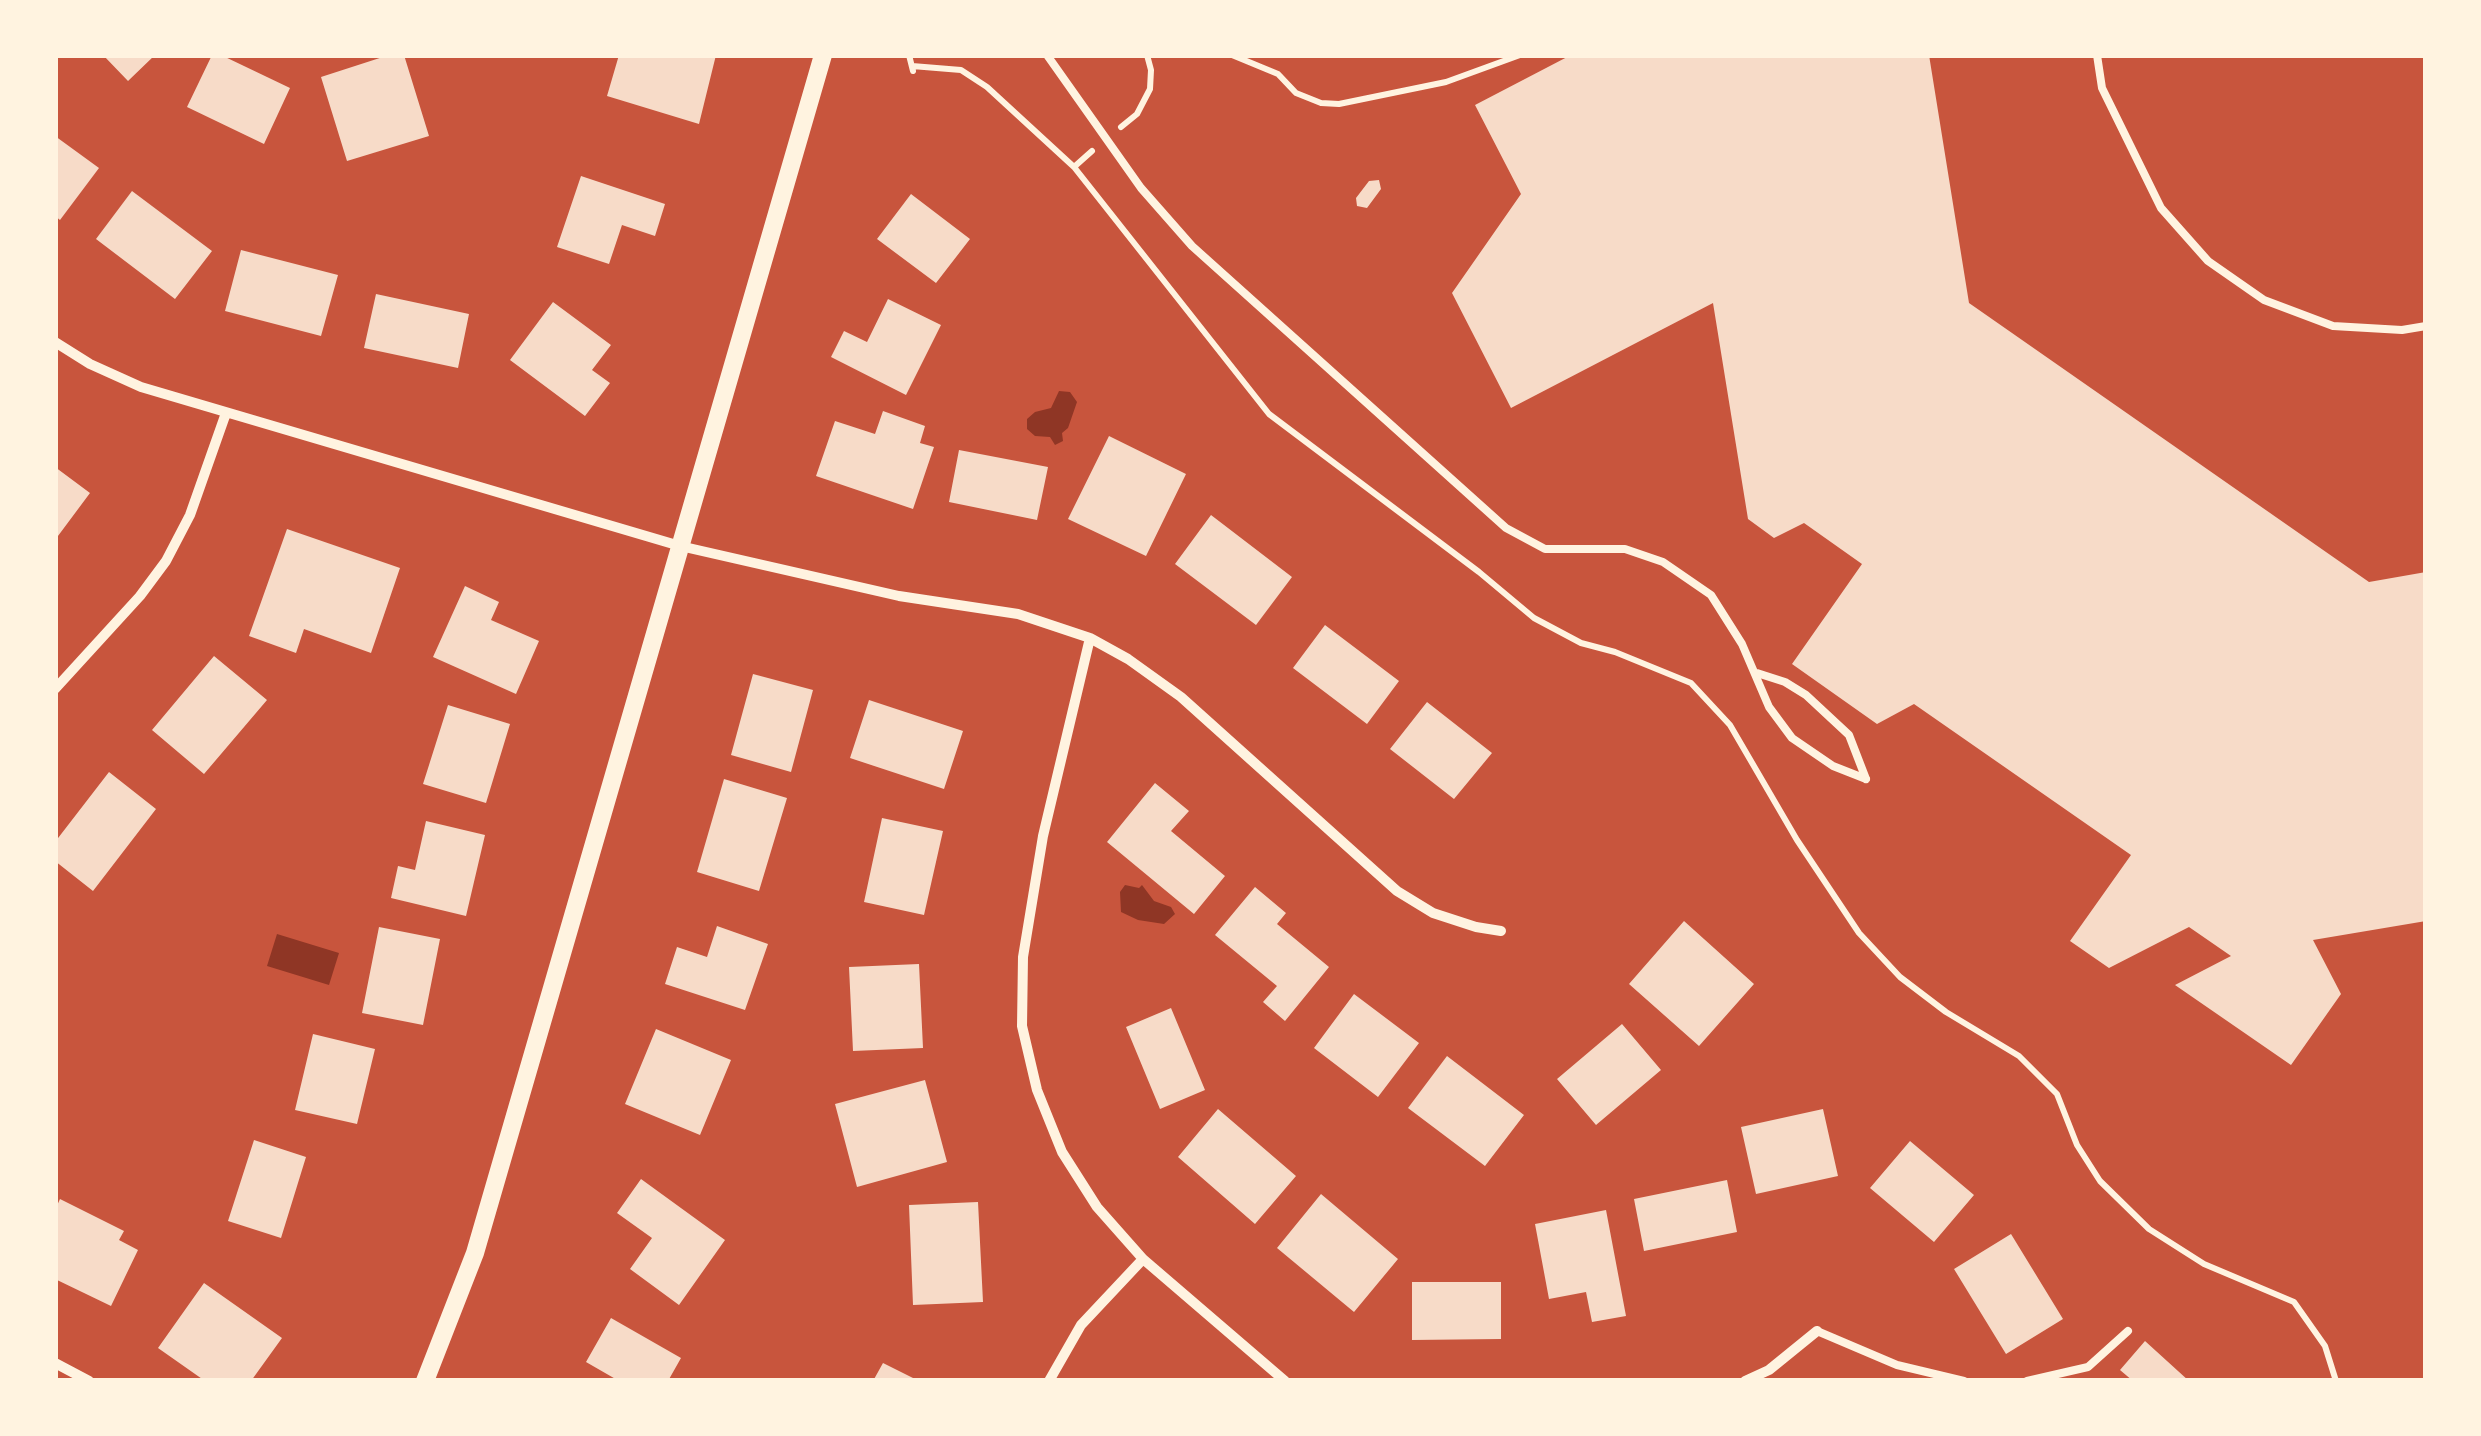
<!DOCTYPE html>
<html>
<head>
<meta charset="utf-8">
<style>
  body { margin:0 }
  #map { position:relative; width:2481px; height:1436px; overflow:hidden; background:#c8553d; font-family:Rubik,sans-serif }
  canvas { display:block }
  .frame { position:absolute; inset:0; border:58px solid #fff3e0; pointer-events:none }
</style>
</head>
<body>
<div id="map">
<canvas width="2481" height="1436"></canvas>
<div class="frame"></div>
</div>
<script>
const c = document.querySelector('canvas').getContext('2d');
c.lineJoin = 'round';
function paint(path, color) { c.fillStyle = color; c.fill(path, 'evenodd'); }
const poly = rows => new Path2D(rows.map(r => 'M' + r).join(''));
function stroke(path, color, width, dash) { c.strokeStyle = color; c.lineWidth = width; c.lineCap = dash ? 'butt' : 'round'; c.setLineDash(dash || []); c.stroke(path); }
paint(poly([
  [1059,391,1070,392,1077,402,1068,428,1062,433,1063,441,1055,445,1050,437,1035,436,1027,429,1027,419,1035,412,1051,408],
  [1125,885,1139,888,1142,885,1154,901,1171,907,1175,914,1164,924,1138,920,1121,912,1120,892],
  [277,934,339,953,329,985,267,966]
]), '#8f3625');
paint(poly([
  [103,55,155,55,128,81],
  [212,55,221,55,290,88,264,144,187,107],
  [389,55,404,55,429,136,347,161,321,77],
  [619,55,716,55,699,124,607,96],
  [1571,55,1929,55,1969,303,2369,582,2426,572,2426,921,2313,940,2341,994,2291,1065,2175,985,2231,956,2189,927,2109,968,2070,941,2131,855,1914,704,1877,724,1792,664,1862,564,1804,523,1774,538,1748,519,1713,303,1511,408,1452,293,1521,194,1475,105],
  [55,136,99,168,60,220,55,216],
  [581,176,665,204,655,236,622,225,609,264,557,247],
  [1379,180,1381,189,1367,208,1357,206,1356,198,1369,181],
  [132,191,212,251,175,299,96,239],
  [911,194,970,239,936,283,877,239],
  [241,250,338,275,321,336,225,311],
  [376,294,469,314,458,368,364,348],
  [888,299,941,325,906,395,831,357,844,331,867,342],
  [553,302,611,345,592,370,610,383,585,416,510,360],
  [883,411,925,426,920,443,934,447,913,509,816,476,835,421,875,434],
  [1109,436,1186,474,1146,556,1068,519],
  [959,450,1048,467,1037,520,949,502],
  [55,467,90,493,55,540],
  [1211,515,1292,577,1256,625,1175,564],
  [287,529,400,568,371,653,304,629,296,653,249,636],
  [465,586,499,602,491,620,539,641,516,694,433,657],
  [1325,625,1399,681,1367,724,1293,668],
  [214,656,267,700,204,774,152,730],
  [753,674,813,690,791,772,731,755],
  [869,700,963,731,944,789,850,758],
  [1427,702,1492,753,1454,799,1390,749],
  [448,705,510,724,486,803,423,784],
  [109,772,156,809,93,891,55,861,55,842],
  [724,779,787,798,759,891,697,872],
  [1155,783,1189,811,1171,831,1225,876,1194,914,1107,842],
  [882,818,943,831,924,915,864,902],
  [426,821,485,835,466,916,391,898,398,866,415,870],
  [1255,887,1286,913,1277,924,1329,967,1285,1021,1263,1002,1277,986,1215,935],
  [1684,921,1754,984,1699,1046,1629,984],
  [717,926,768,944,745,1010,665,984,677,947,707,957],
  [379,927,440,939,423,1025,362,1013],
  [919,964,923,1048,853,1051,849,967],
  [1354,994,1419,1043,1378,1097,1314,1048],
  [1171,1008,1205,1090,1160,1109,1126,1027],
  [1622,1024,1661,1070,1596,1125,1557,1079],
  [656,1029,731,1060,700,1135,625,1104],
  [313,1034,375,1049,357,1124,295,1110],
  [1447,1056,1524,1115,1485,1166,1408,1108],
  [925,1080,947,1162,857,1187,835,1104],
  [1218,1109,1296,1176,1255,1224,1178,1157],
  [1823,1109,1838,1176,1756,1194,1741,1127],
  [254,1140,306,1157,281,1238,228,1221],
  [1910,1141,1974,1195,1934,1242,1870,1188],
  [641,1179,725,1240,679,1305,630,1269,652,1238,617,1213],
  [1727,1180,1737,1232,1644,1251,1634,1199],
  [1321,1194,1398,1259,1354,1312,1277,1248],
  [60,1199,124,1231,119,1240,138,1250,111,1306,55,1279,55,1210],
  [978,1202,983,1302,913,1305,909,1205],
  [1606,1210,1626,1316,1592,1322,1586,1292,1549,1299,1535,1224],
  [2011,1234,2063,1319,2006,1354,1954,1269],
  [1412,1282,1501,1282,1501,1339,1412,1340],
  [204,1283,282,1338,251,1381,205,1381,158,1348],
  [611,1318,681,1358,668,1381,619,1381,586,1362],
  [2145,1341,2189,1381,2133,1381,2120,1370],
  [883,1363,919,1381,873,1381]
]), '#f7dbc8');
stroke(poly([
  [909,55,913,71],
  [1232,55,1278,74,1296,93,1321,103,1339,104,1446,82,1520,55],
  [912,66,961,70,987,87,1074,167,1269,414,1479,572,1534,618,1581,643,1615,652,1691,683,1730,725,1797,840,1859,933,1900,977,1946,1012,2019,1056,2057,1094,2077,1145,2100,1181,2149,1229,2204,1264,2294,1302,2325,1346,2336,1381],
  [1121,127,1137,114,1150,89,1151,70,1147,55],
  [1074,167,1092,151]
]), '#fff3e0', 6);
stroke(poly([
  [1047,55,1141,188,1192,246,1506,528,1545,549,1625,549,1663,562,1711,595,1742,644,1769,707,1792,738,1833,766,1866,779],
  [2097,55,2102,88,2161,208,2208,261,2264,300,2333,326,2402,330,2426,326],
  [1757,673,1785,682,1806,695,1849,735,1866,779],
  [1817,1331,1897,1365,1964,1381],
  [2027,1381,2088,1367,2128,1331]
]), '#fff3e0', 8);
stroke(poly([
  [55,342,90,364,141,387,680,546,899,596,1018,614,1090,638,1128,659,1181,697,1397,891,1433,913,1476,927,1501,931],
  [1090,638,1043,836,1023,957,1022,1026,1037,1090,1062,1152,1097,1207,1143,1259,1285,1381],
  [55,689,140,596,166,561,190,515,226,413],
  [55,1363,89,1381],
  [1049,1381,1081,1325,1143,1259],
  [1745,1381,1769,1370,1817,1331]
]), '#fff3e0', 10);
stroke(poly([
  [425,1381,475,1253,823,55]
]), '#fff3e0', 18);
</script>
</body>
</html>
